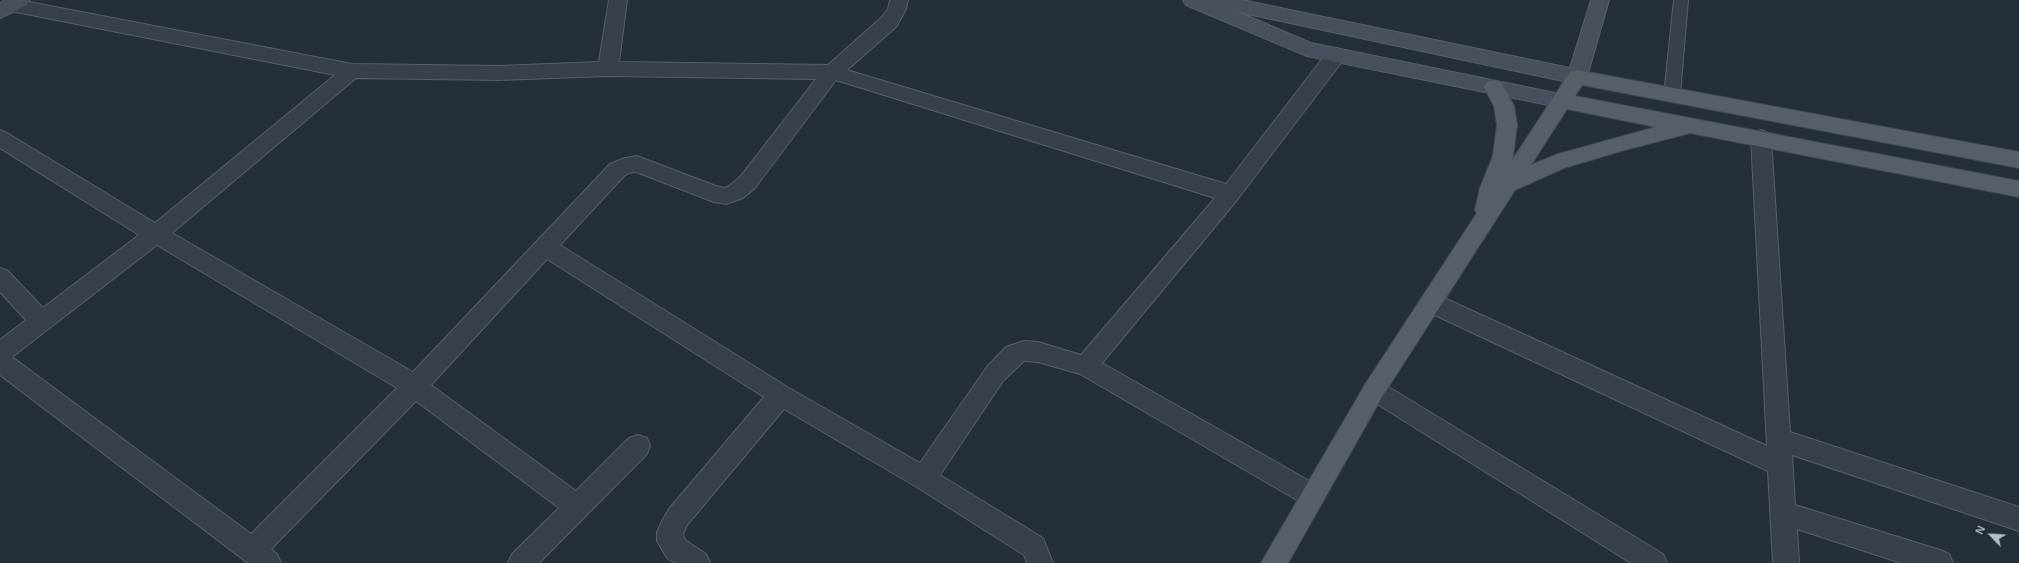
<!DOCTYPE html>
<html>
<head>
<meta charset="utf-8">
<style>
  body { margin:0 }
  #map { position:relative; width:2019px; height:563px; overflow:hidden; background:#252f39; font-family:Arial,sans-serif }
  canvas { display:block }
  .north { position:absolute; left:1971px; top:515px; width:40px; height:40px; -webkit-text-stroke:3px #1e262e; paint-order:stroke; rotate:295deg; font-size:11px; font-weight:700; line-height:16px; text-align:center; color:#b4bcc5 }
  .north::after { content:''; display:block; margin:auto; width:14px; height:18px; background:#b4bcc5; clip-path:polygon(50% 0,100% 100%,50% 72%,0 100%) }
</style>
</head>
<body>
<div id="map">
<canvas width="2019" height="563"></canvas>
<div class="north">N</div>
</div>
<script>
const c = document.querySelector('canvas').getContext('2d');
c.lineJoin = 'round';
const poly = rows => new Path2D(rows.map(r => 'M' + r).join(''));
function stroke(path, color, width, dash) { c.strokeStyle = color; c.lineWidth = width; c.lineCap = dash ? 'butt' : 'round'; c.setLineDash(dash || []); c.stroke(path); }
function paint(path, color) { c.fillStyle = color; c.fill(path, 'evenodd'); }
const lane = poly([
  [1674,0,1688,0,1680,95,1677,99,1672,101,1667,99,1664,95,1674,0]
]);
const street = poly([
  [4,0,19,0,352,64,499,66,599,62,609,0,627,0,619,62,828,65,882,17,888,9,890,0,908,0,906,9,896,27,847,70,1226,184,1329,50,1336,48,1343,50,1346,55,1343,60,1237,200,1102,363,1320,487,1323,495,1320,503,1311,507,1302,503,1080,374,1038,362,1024,361,1003,381,940,475,1043,538,1053,563,1027,563,1024,555,915,486,784,409,687,525,683,534,685,540,706,554,710,563,675,563,667,558,657,541,657,532,661,523,669,509,764,397,547,259,431,385,576,491,629,438,638,435,647,438,650,446,647,454,539,563,508,563,512,554,559,508,416,401,271,549,277,554,281,563,248,563,0,375,0,340,26,320,0,292,0,268,8,271,43,308,139,235,0,148,0,130,7,133,155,223,335,75,11,11,4,10,2,5,4,0],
  [608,76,816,79,740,177,729,186,725,188,716,186,637,156,625,158,610,164,413,372,172,233,356,78,499,80,608,76],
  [836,80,1215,198,1081,355,1038,342,1024,341,1006,347,987,367,920,463,789,388,560,245,624,176,629,173,636,172,714,202,726,204,743,198,754,189,836,80],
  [157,245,397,388,251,534,12,357,157,245],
  [1761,130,1768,133,1771,138,1790,432,2019,507,2019,531,1792,455,1795,505,1940,550,1949,554,1953,563,1901,563,1797,529,1799,563,1773,563,1768,471,1424,310,1421,303,1424,296,1432,294,1440,296,1767,446,1751,138,1754,133,1761,130],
  [1374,380,1382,383,1663,554,1667,563,1631,563,1366,397,1362,390,1366,383,1374,380]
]);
const secondary = poly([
  [6,0,30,0,27,5,0,18,0,3,6,0],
  [1183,0,1242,0,1570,68,1591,0,1609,0,1587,77,1584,82,1577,84,1238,12,1311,43,1570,96,1573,101,1570,106,1563,108,1307,56,1186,5,1183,0]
]);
const primary = poly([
  [1577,70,2019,152,2019,168,1582,85,1575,96,2019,181,2019,197,1690,133,1621,151,1564,168,1515,190,1382,397,1288,563,1261,563,1366,383,1477,213,1475,210,1480,188,1493,156,1497,125,1494,106,1484,87,1487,82,1494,80,1501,82,1514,106,1517,125,1513,156,1511,162,1570,72,1577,70],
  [1567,109,1656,127,1558,154,1531,165,1567,109]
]);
stroke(lane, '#575f67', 2);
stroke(street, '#575f67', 2);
stroke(secondary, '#575f67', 2);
stroke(primary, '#424a52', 2);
paint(lane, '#384149');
paint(street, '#384149');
paint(secondary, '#47505c');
paint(primary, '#576069');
</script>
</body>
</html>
